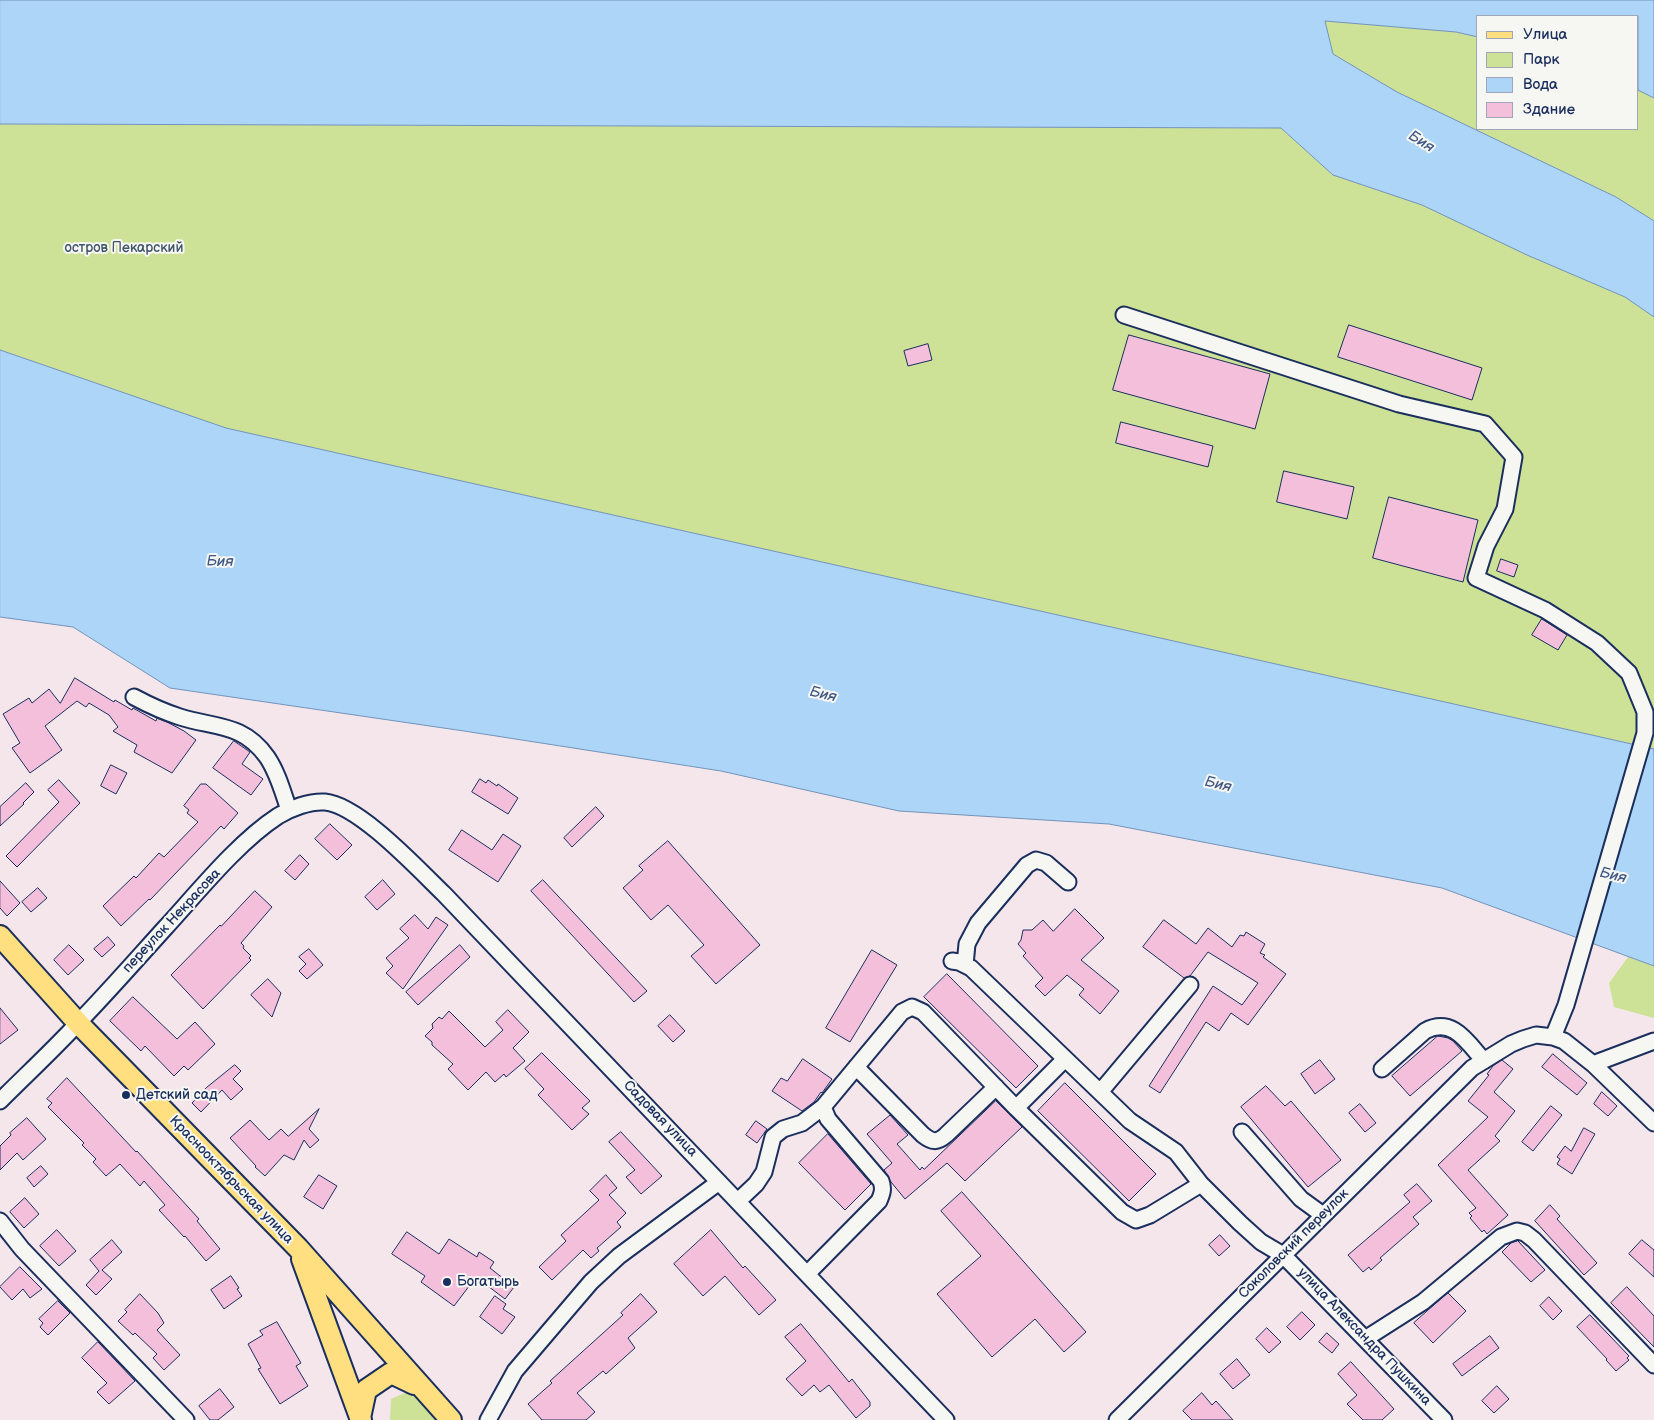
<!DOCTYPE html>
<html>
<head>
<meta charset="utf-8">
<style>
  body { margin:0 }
  #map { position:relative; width:1654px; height:1420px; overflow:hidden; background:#f5e6eb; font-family:"Balsamiq Sans",sans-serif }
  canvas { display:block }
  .legend { position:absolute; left:1476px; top:15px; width:162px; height:115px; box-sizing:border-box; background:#f6f6f2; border:1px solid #9ea6b7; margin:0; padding:6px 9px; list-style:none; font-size:15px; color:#1b2f5e }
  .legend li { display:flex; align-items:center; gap:10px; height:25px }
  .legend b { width:25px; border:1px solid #9ea6b7 }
</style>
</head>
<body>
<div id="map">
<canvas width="1654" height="1420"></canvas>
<ul class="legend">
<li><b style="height:6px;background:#ffdf80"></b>Улица</li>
<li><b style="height:14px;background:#cde297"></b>Парк</li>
<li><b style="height:14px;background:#acd5f7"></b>Вода</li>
<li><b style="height:14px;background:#f4bfda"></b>Здание</li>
</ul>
</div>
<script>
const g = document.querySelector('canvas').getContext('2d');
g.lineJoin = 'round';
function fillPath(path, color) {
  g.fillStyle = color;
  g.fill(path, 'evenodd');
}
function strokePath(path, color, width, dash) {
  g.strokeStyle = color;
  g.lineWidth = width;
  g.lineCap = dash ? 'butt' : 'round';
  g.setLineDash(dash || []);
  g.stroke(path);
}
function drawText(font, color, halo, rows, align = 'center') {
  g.font = font + ' "Balsamiq Sans",sans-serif';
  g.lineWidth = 4;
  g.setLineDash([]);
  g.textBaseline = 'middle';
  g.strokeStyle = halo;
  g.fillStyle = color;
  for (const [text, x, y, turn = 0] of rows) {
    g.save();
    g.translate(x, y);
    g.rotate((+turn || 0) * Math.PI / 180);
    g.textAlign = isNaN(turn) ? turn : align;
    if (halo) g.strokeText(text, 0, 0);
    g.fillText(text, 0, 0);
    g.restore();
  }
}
fillPath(new Path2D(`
  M1325,21L1456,32L1478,37V129H1638V90L1654,98V221L1616,197L1397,92L1333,54Z
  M0,124L1281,128L1333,175L1422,205L1625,297L1654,317V749L226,428L0,350Z
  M1628,957L1654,966V1018L1614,1007L1609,983Z
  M407,1392L423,1394L447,1420H390L391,1399Z`), '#cde297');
const water = new Path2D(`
  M0,0H1654V98L1638,90V16H1478V37L1456,32L1325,21L1333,54L1397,92L1616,197L1654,221V317L1625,297L1527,255L1422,205L1333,175L1281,128L0,124Z
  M0,350L226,428L1654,749V966L1442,888L1109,824L899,811L721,771L464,731L170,688L73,627L0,617Z`);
fillPath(water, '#acd5f7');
strokePath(water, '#7293ba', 1);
const building = new Path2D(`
  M1349,325L1482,368L1472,400L1338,357Z
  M1129,335L1270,374L1255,429L1113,390Z
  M928,344L932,360L908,366L904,351Z
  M1121,422L1213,446L1208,467L1116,443Z
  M1284,471L1354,487L1347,519L1277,502Z
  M1389,497L1478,520L1463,582L1373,558Z
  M1501,559L1518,565L1514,577L1497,571Z
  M1542,619L1567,635L1558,650L1532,635Z
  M75,678L114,702L115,700L132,710L133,708L156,721L157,718L167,722L184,731L196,740L172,773L134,752L137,745L113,731L118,727L109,715L89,703L86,707L77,701L45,726L62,750L30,773L12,748L20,743L3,714L29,698L32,703L49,689L60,703Z
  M234,741L250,752L242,764L263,779L251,795L213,768Z
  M111,765L127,773L116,794L101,786Z
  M480,779L486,783L488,780L497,786L498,784L518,798L508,814L472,792Z
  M59,780L80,803L17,867L6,856L59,802L48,790Z
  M26,783L34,792L23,803L24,804L0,826V807Z
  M201,784H206L238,813L224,829L221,826L150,900L149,899L121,926L103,906L134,876L136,878L159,853L164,857L198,822L187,813L189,810L184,806Z
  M596,807L604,816L572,847L564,838Z
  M330,824L352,845L337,860L315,839Z
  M462,830L492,850L503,834L521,846L498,882L449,850Z
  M668,841L760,945L716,984L691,956L704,945L668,905L651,920L623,888L643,870L639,866Z
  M300,855L309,864L295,880L285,871Z
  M383,880L395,894L377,910L365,897Z
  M543,880L647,991L634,1002L531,891Z
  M0,881L20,903L7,916L0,908Z
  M38,888L47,898L31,912L22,902Z
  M255,891L272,907L241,943L244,946L243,948L251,956L249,958L251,960L203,1009L171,975L220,925L221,926Z
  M1075,909L1104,938L1081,960L1119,991L1100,1014L1079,995L1084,989L1067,975L1045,996L1035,986L1043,978L1023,956L1026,953L1018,944L1021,940L1023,930H1032L1043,920L1053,931Z
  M415,915L428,929L436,917L448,925L403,989L386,973L393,966L386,958L409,938L400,929Z
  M1164,920L1196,944L1208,928L1232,947L1240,935L1244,936L1246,932L1265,944L1260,953L1265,955L1263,957L1286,974L1248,1025L1231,1013L1219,1031L1206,1022L1160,1093L1149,1086L1213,986L1242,1005L1258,983L1208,952L1190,976L1184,978L1143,947Z
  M108,937L115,945L102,957L94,949Z
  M69,945L84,960L68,975L54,960Z
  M460,945L470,957L418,1005L406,992Z
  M309,949L323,965L307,979L299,971L306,964L299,957Z
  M872,950L897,965L850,1042L826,1028Z
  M947,974L1038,1066L1016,1088L924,997Z
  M268,979L281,993L272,1017L251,995Z
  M133,997L177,1039L195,1022L215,1044L188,1070L184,1066L174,1076L145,1046L141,1051L110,1021Z
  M0,1008L18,1030L0,1044Z
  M508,1010L529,1032L513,1048L525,1061L506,1077L504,1074L495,1082L486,1072L468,1090L448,1069L453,1064L432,1045V1042L425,1036L433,1028L432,1024L439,1017L442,1019L449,1011L485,1047L503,1030L496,1022Z
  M670,1015L685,1031L673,1042L658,1026Z
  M1438,1036L1448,1038L1453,1041L1462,1051L1410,1096L1392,1076Z
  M542,1053L590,1101L582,1108L589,1114L572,1130L538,1095L544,1089L525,1069Z
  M1553,1054L1587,1083L1577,1095L1542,1067Z
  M803,1059L832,1079L822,1093L821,1092L814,1102L802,1111L772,1091L781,1078L787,1081Z
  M1320,1060L1335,1079L1315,1094L1301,1074Z
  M1502,1060L1513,1069L1494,1092L1515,1111L1495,1136L1500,1141L1468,1170L1508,1215L1487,1234L1484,1230L1482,1232L1470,1218L1472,1216L1469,1213L1476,1208L1438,1165L1488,1117L1468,1101L1489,1075L1487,1074L1493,1066Z
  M235,1065L241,1071L233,1079L243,1089L231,1100L222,1090L201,1112L192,1103L206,1088Z
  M67,1078L136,1152L137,1151L199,1219L197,1221L220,1249L206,1261L185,1236L184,1237L159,1210L165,1205L144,1181L140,1186L120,1164L106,1176L93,1162L96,1159L82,1145L84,1143L48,1107L52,1103L47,1099Z
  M1065,1083L1156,1174L1129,1201L1038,1111Z
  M1266,1086L1285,1106L1291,1101L1341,1160L1308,1187L1241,1107Z
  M1602,1092L1617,1106L1608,1116L1594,1104Z
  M996,1101L1022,1127L965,1181L947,1163L905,1199L891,1182L884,1170L892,1163L867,1134L890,1115L908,1135L897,1144L920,1170L922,1167L924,1169Z
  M1360,1104L1376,1123L1365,1132L1349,1113Z
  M1551,1106L1562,1115L1533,1151L1522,1142Z
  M319,1109L309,1129L319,1140L310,1148L304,1140L294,1160L284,1155L265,1176L255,1167L256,1166L230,1138L250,1120L269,1140L281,1129L288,1136Z
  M27,1118L46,1139L23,1160L17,1153L0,1170V1146L11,1135L10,1133Z
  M756,1121L767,1129L757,1143L746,1135Z
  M1584,1128L1595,1134L1572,1174L1557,1164L1560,1159L1557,1157L1565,1146L1571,1151Z
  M621,1132L662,1176L641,1194L626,1177L635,1170L609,1142Z
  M828,1134L871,1184L845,1210L799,1163Z
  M41,1166L48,1174L34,1187L27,1178Z
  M319,1175L337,1186L323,1209L304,1197Z
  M606,1175L617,1188L609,1195L626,1213L617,1222L621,1227L597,1248L599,1251L591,1258L583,1250L552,1280L539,1267L566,1241L561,1235L599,1200L590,1191Z
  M1417,1184L1432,1201L1413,1217L1419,1224L1380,1258L1382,1260L1371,1270L1369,1267L1363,1272L1348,1255L1410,1202L1404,1195Z
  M962,1192L1086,1332L1064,1352L1035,1319L992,1357L937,1294L981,1256L941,1211Z
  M25,1198L39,1214L24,1228L10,1212Z
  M1550,1205L1560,1216L1557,1219L1597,1263L1584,1275L1535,1221Z
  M57,1230L76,1251L59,1266L40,1246Z
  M711,1230L743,1268L745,1266L776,1300L759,1315L725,1276L703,1296L674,1264Z
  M407,1232L439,1254L449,1239L477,1257L479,1252L494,1262L490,1268L514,1287L505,1299L476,1277L454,1306L421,1282L425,1276L392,1254Z
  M1220,1235L1230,1246L1219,1256L1209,1245Z
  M112,1240L122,1252L102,1270L112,1279L96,1295L86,1285L99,1271L90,1260Z
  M1642,1240L1654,1250V1277L1629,1254Z
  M1518,1241L1545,1270L1531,1282L1502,1252L1511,1243Z
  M20,1267L42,1289L30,1298L23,1289L12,1300L0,1287Z
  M231,1276L239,1288L237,1289L242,1296L224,1309L211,1290Z
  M1627,1287L1654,1316V1347L1611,1303Z
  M1448,1293L1466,1311L1433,1343L1414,1323Z
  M140,1294L158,1313L164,1323L157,1330L180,1355L164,1370L153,1358L157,1354L135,1333L133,1335L118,1321L127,1312L125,1310Z
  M641,1294L657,1312L628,1338L635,1348L606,1374L603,1371L577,1393L595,1412L586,1420H542L528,1404L552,1383L550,1381L623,1315L621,1313Z
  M495,1296L506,1304L503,1309L515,1317L502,1334L480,1317Z
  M1549,1297L1562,1311L1553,1320L1540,1306Z
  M58,1301L70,1313L48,1335L40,1327L43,1323L39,1319Z
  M1302,1312L1315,1325L1300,1340L1287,1327Z
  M1590,1315L1629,1356L1627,1358L1629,1360L1616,1371L1606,1360L1607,1359L1577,1327Z
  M277,1322L301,1363L296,1366L308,1386L280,1404L258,1369L261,1368L248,1344L263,1335L260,1331Z
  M801,1324L849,1382L852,1379L870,1402V1406L856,1418L829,1385L820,1392L814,1385L802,1396L786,1379L806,1361L785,1337Z
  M1267,1328L1281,1342L1269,1353L1256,1339Z
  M1327,1333L1339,1344L1332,1353L1319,1342Z
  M1490,1336L1499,1348L1462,1376L1453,1364Z
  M98,1342L135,1381L109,1404L97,1392L107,1383L82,1358Z
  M1237,1359L1250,1375L1233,1389L1220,1374Z
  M1351,1362L1394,1409L1382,1420H1363L1347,1404L1357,1395L1338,1374Z
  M1497,1386L1509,1399L1494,1413L1482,1401Z
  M220,1389L234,1407L218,1420H210L199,1406Z
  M1202,1393L1212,1405L1216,1401L1233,1420H1192L1183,1411Z`);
fillPath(building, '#f4bfda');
strokePath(building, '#1b2f5e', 1);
const minor = new Path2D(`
  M1124,315L1399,404L1485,424L1514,457L1505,509L1486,546L1476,578L1545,610L1597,643L1629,673L1645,712V733L1566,1005L1553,1037
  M134,697C149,705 164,712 180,717C215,728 243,723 267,757C278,773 283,793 289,810
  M952,961L959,962L971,968L1130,1121L1176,1152L1201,1184L1240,1223L1261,1242L1283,1255L1444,1420
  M965,965L967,944L978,923L1027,865L1036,860L1046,863L1068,882
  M1593,1064L1654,1041
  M856,1067L923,1135C932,1142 937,1143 946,1135L996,1087
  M1382,1069L1425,1031C1453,1016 1468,1043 1484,1061
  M1101,1091L1190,985
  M0,1101C26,1075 53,1050 78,1023C108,992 136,960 165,928C198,892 238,842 278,816C291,808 310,801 325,802C359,805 418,869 444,894L946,1420
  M1016,1108L1122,1212L1136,1220L1150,1215L1201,1184
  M1242,1132L1301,1199L1323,1215
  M738,1201L756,1184L764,1172L773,1137L783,1129L802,1123L823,1107
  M0,1221L22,1249L186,1420
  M807,1274L879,1201C882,1194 884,1189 881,1181L828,1119L823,1107L902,1012L912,1007L923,1012L1016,1108L1065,1059
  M1365,1339L1423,1302L1501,1237L1517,1231L1525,1233L1534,1240L1654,1365
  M488,1420L515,1371L591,1282L619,1256L719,1182
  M1117,1420L1472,1068L1511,1044L1523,1039L1536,1035L1553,1037L1564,1041L1593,1064L1654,1123`);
const major = new Path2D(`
  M0,936L78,1023L298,1248L451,1420
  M302,1259L361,1420
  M360,1418L366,1390L391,1373L414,1384`);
strokePath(minor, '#1b2f5e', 19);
strokePath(major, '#1b2f5e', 24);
strokePath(minor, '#f6f6f2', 15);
strokePath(major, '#ffdf80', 20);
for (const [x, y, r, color] of [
  [126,1095,5,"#1b2f5e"],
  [447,1282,5,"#1b2f5e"]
]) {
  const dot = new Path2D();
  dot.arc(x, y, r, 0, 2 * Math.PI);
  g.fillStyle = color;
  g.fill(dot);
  strokePath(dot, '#f6f6f2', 2);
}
drawText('14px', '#3f5369', '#f6f6f2', [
  ["остров Пекарский",124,248]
]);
drawText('14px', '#1b2f5e', '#f6f6f2', [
  ["переулок Некрасова",172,921,-47],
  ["Садовая улица",660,1119,46],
  ["Краснооктябрьская улица",231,1180,46],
  ["Соколовский переулок",1294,1244,-45],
  ["улица Александра Пушкина",1364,1337,46]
]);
drawText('14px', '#1b2f5e', '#f6f6f2', [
  ["Детский сад",136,1095],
  ["Богатырь",457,1282]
], 'left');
drawText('italic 15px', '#3f5884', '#f6f6f2', [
  ["Бия",1421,142,32],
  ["Бия",220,562],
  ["Бия",823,695,13],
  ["Бия",1218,785,13],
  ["Бия",1613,876,13]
]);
</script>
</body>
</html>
